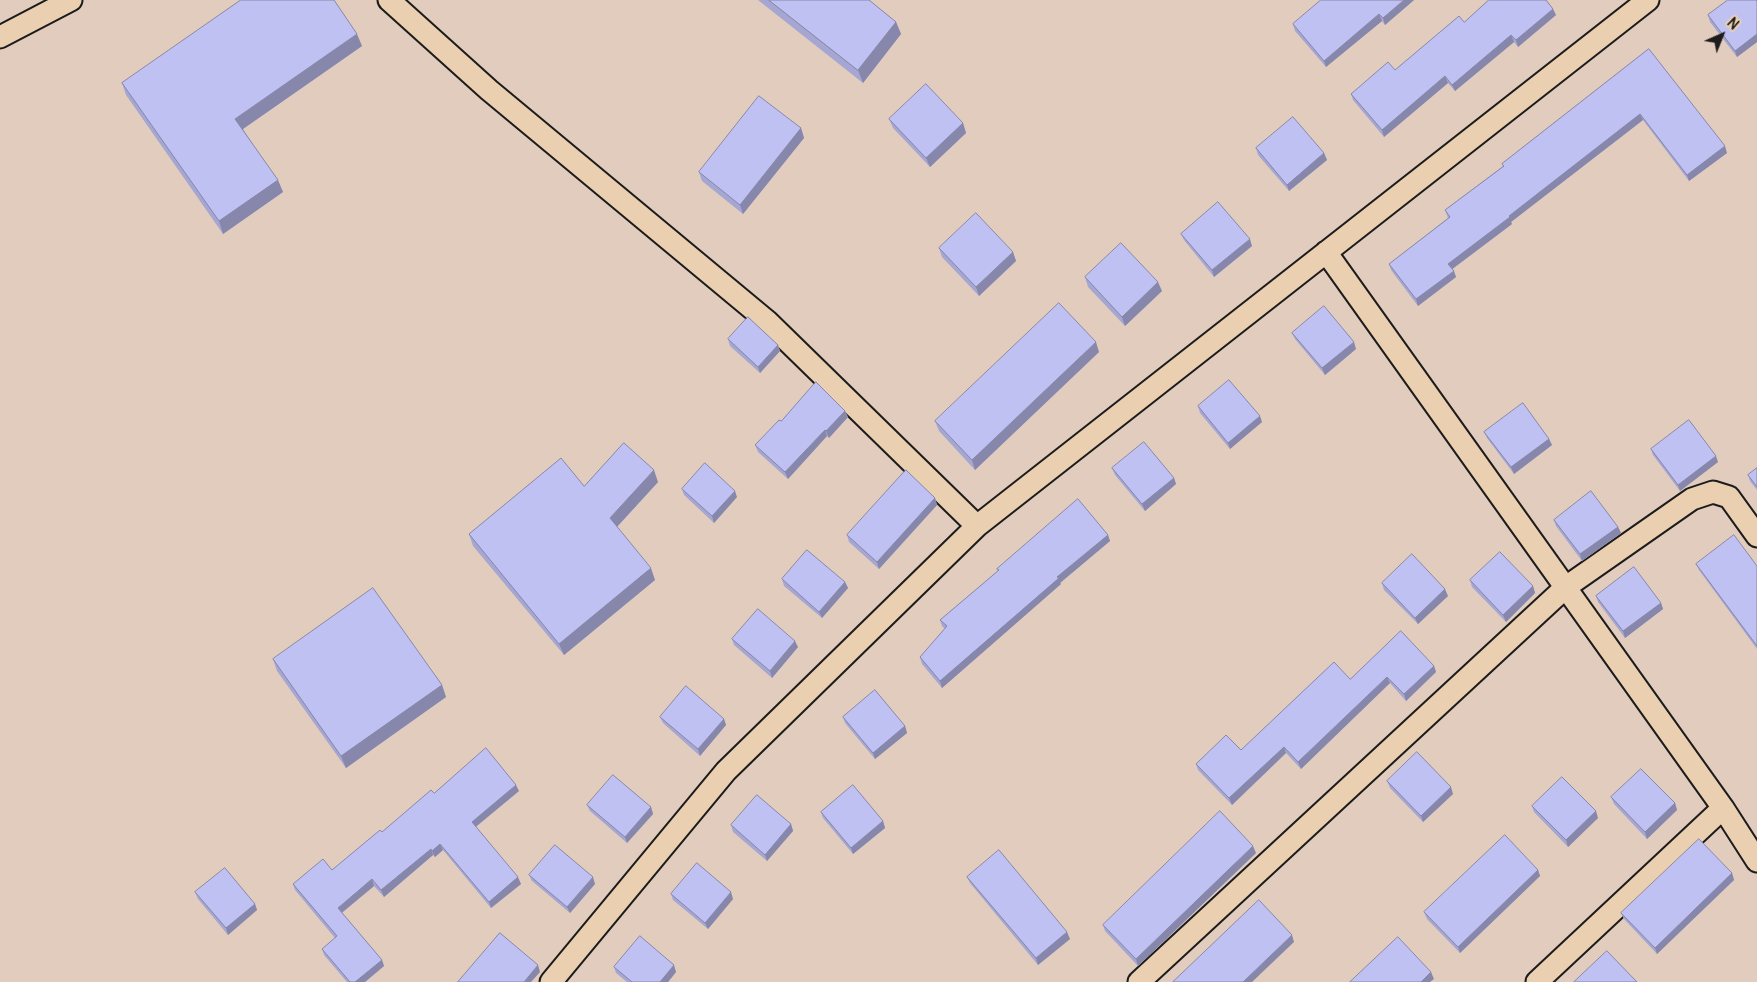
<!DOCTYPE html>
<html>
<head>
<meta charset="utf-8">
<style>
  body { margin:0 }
  #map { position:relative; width:1757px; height:982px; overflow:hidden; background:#e2ccbe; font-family:Pangolin,sans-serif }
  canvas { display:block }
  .north { position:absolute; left:1697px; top:10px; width:50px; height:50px; -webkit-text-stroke:4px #eacfb1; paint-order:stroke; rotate:44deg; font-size:14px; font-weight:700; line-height:20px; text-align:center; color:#1c1c1c }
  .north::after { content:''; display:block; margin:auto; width:18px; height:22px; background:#1c1c1c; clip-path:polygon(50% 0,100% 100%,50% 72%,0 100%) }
</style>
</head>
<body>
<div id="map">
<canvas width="1757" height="982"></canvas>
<div class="north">N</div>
</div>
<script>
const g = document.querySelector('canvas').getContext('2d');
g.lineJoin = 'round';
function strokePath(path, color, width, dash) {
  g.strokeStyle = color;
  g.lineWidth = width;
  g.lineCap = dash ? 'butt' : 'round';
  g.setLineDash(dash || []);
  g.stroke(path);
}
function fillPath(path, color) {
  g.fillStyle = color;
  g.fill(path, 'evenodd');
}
const street = new Path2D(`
  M389,0L489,90L767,321L977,526
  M0,37L71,0
  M1326,252L1723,808L1757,861
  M551,982L726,771L977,526L1648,0
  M1139,982L1566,587L1692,499L1713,492L1729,497L1757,536
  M1537,982L1723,808`);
strokePath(street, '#1c1c1c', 25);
strokePath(street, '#eacfb1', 21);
fillPath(new Path2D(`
  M758,0H869L896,22L901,34L863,83Z
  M1414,0L1385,25L1382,21L1326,67L1295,31L1293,24Z
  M1757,1V42L1737,57L1710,22L1708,15Z
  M1553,9L1556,15L1518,47L1514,42L1455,91L1448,83L1384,137L1353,100L1351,94L1395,70L1464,22Z
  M362,46L243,129L283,192L223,234L126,95L122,83Z
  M1649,49L1727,153L1689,181L1643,120L1511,222L1512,224L1452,269L1456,277L1418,306L1391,270L1389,264L1448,218L1445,210L1503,166L1502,164Z
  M889,119L963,123L966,133L930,167L893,128Z
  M801,128L804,138L743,214L702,181L699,172Z
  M1256,148L1324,153L1327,160L1289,191L1258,155Z
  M1181,234L1252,246L1214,277L1184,240Z
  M939,248L1013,252L1016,261L979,296L942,257Z
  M1085,277L1162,291L1125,326L1088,287Z
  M1292,333L1356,349L1325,375L1295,339Z
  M728,339L778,345L780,351L760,373L730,346Z
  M1099,352L975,470L939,431L935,421Z
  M1198,406L1262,422L1230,449L1200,413Z
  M845,411L848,417L829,438L827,436L788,479L758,452L755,445L781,421Z
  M1484,432L1549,439L1552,445L1514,474L1487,438Z
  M1651,449L1718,462L1680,491L1653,455Z
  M1112,468L1174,478L1176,484L1145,511L1115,475Z
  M1757,468V490L1750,481L1748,475Z
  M658,482L617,527L655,580L564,655L473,546L469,534L584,486Z
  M682,489L737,497L714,523L684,495Z
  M935,498L937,505L879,569L849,542L847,535Z
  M1554,520L1618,527L1621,533L1582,561L1556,526Z
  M1108,535L1110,541L1060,583L1061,584L942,688L922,664L920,657L945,629L942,626L940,620L998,571L997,569Z
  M1696,564L1757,566V649L1699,570Z
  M782,579L845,582L848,588L822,618L784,586Z
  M1470,580L1533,586L1535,593L1506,622L1472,587Z
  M1382,583L1448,596L1418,624L1384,590Z
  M1596,596L1661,603L1663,609L1625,638L1598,602Z
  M732,639L798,647L772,678L734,645Z
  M273,659L442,685L446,697L346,768L277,671Z
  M1434,666L1436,672L1406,701L1390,683L1301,769L1286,753L1232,805L1198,770L1196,764L1241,750L1350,679Z
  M660,717L724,719L726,725L700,756L663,723Z
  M843,717L905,726L907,733L875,759L845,723Z
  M1387,781L1453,794L1423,822L1390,788Z
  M519,791L476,827L521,884L491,908L443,850L435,857L433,855L384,897L374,886L342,913L382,960L384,966L365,982H347L324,955L322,949L335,938L295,890L293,884L332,870L434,793Z
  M1611,797L1675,803L1677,810L1647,839L1614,804Z
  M587,805L651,807L653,814L627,843L590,811Z
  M1532,806L1598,818L1568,847L1534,812Z
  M821,812L883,821L885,828L853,854L823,818Z
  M791,824L793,831L767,861L733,832L731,825Z
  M1256,853L1138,966L1105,931L1103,925Z
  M1538,870L1540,876L1460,953L1427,919L1424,912Z
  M1732,873L1734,880L1657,954L1624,919L1621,913Z
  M529,875L595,884L570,913L532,881Z
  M967,877L1070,939L1038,965L970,883Z
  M195,892L255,904L257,910L228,935L198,899Z
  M671,894L733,899L708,929L673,900Z
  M614,967L676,972L668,982H627L616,973Z`), '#a5a6d1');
fillPath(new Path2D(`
  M1404,0H1414L1385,25L1383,18Z
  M1553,9L1556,15L1518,47L1516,40Z
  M1379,14L1382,21L1326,67L1324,61Z
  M896,22L901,34L863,83L858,70Z
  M357,34L362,46L240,131L235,119Z
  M1757,34V42L1737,57L1735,51Z
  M1511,35L1514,42L1455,91L1452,85Z
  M1445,76L1448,83L1384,137L1382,130Z
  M1640,114L1643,120L1511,222L1512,224L1451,270L1448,264L1509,216Z
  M963,123L966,133L930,167L926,158Z
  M801,128L804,138L743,214L740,205Z
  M1725,146L1727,153L1689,181L1687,175Z
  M1324,153L1327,160L1289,191L1287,185Z
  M278,180L283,192L223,234L219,221Z
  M1250,239L1252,246L1214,277L1212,270Z
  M1013,252L1016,261L979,296L976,287Z
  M1454,271L1456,277L1418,306L1416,299Z
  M1158,282L1162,291L1125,326L1122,317Z
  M1096,342L1099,352L975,470L972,460Z
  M1354,342L1356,349L1325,375L1322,368Z
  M778,345L780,351L760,373L758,367Z
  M845,411L848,417L829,438L826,431Z
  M1260,416L1262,422L1230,449L1228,443Z
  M825,430L827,436L788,479L785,472Z
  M1549,439L1552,445L1514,474L1511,467Z
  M1716,456L1718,462L1680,491L1678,485Z
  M654,470L658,482L614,530L610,518Z
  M1174,478L1176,484L1145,511L1142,504Z
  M735,491L737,497L714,523L712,516Z
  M935,498L937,505L879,569L877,562Z
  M1618,527L1621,533L1582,561L1580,554Z
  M1108,535L1110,541L1060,583L1061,584L942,688L940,681L1057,577Z
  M651,568L655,580L564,655L559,644Z
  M845,582L848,588L822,618L819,612Z
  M1533,586L1535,593L1506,622L1503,615Z
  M1445,589L1448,596L1418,624L1415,618Z
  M1661,603L1663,609L1625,638L1623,631Z
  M795,641L798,647L772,678L770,671Z
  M1434,666L1436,672L1406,701L1404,694Z
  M1387,677L1390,683L1301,769L1298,762Z
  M442,685L446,697L346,768L341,756Z
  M724,719L726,725L700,756L698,749Z
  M905,726L907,733L875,759L873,753Z
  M1284,747L1286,753L1232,805L1229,798Z
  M516,785L519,791L474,828L472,822Z
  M1451,787L1453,794L1423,822L1421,816Z
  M1675,803L1677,810L1647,839L1645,832Z
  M651,807L653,814L627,843L625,837Z
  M1596,811L1598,818L1568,847L1566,840Z
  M883,821L885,828L853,854L851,848Z
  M791,824L793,831L767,861L765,855Z
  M440,844L443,850L435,857L432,851Z
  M1253,846L1256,853L1138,966L1136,959Z
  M431,849L433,855L384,897L381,890Z
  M1538,870L1540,876L1460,953L1458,947Z
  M1732,873L1734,880L1657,954L1655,948Z
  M518,877L521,884L491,908L489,902Z
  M593,877L595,884L570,913L567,907Z
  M372,879L374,886L340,914L338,908Z
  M731,892L733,899L708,929L705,923Z
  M255,904L257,910L228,935L226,928Z
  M1067,932L1070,939L1038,965L1036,958Z
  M1292,935L1294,942L1252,982H1243Z
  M382,960L384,966L365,982H355Z
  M538,965L540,972L531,982H524Z
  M674,965L676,972L668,982H660Z
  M1431,972L1434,979L1430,982H1421Z`), '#8687aa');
const building = new Path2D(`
  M241,0H334L357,34L235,119L278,180L219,221L122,83Z
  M769,0H869L896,22L858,70Z
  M1321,0H1404L1383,18L1379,14L1324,61L1293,24Z
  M1489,0H1546L1553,9L1516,40L1511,35L1452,85L1445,76L1382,130L1351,94L1388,62L1395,70L1459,16L1464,22Z
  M1728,0H1756L1757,1V34L1735,51L1708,15Z
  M1649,49L1725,146L1687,175L1640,114L1509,216L1510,217L1448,264L1454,271L1416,299L1389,264L1450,217L1445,210L1504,166L1502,164Z
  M926,84L963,123L926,158L889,119Z
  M759,96L801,128L740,205L699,172Z
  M1293,117L1324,153L1287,185L1256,148Z
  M1218,202L1250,239L1212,270L1181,234Z
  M976,213L1013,252L976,287L939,248Z
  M1121,243L1158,282L1122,317L1085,277Z
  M1059,303L1096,342L972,460L935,421Z
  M1324,306L1354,342L1322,368L1292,333Z
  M748,317L778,345L758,367L728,339Z
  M1229,380L1260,416L1228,443L1198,406Z
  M816,382L845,411L826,431L825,430L785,472L755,445L779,420L781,421Z
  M1523,403L1549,439L1511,467L1484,432Z
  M1689,420L1716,456L1678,485L1651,449Z
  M1144,442L1174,478L1142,504L1112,468Z
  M624,443L654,470L610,518L651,568L559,644L469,534L561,458L584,486Z
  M705,463L735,491L712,516L682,489Z
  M1757,468V487L1748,475Z
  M906,470L935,498L877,562L847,535Z
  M1591,491L1618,527L1580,554L1554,520Z
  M1078,499L1108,535L1057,577L1059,578L940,681L920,657L947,626L940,620L999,570L997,569Z
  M1734,535L1757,566V646L1696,564Z
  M807,550L845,582L819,612L782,579Z
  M1500,552L1533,586L1503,615L1470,580Z
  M1412,554L1445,589L1415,618L1382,583Z
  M1634,567L1661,603L1623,631L1596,596Z
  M373,588L442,685L341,756L273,659Z
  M758,609L795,641L770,671L732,639Z
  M1401,631L1434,666L1404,694L1387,677L1298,762L1284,747L1229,798L1196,764L1226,735L1241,750L1334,662L1350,679Z
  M686,686L724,719L698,749L660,717Z
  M875,690L905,726L873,753L843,717Z
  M486,748L516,785L472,822L518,877L489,902L440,844L432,851L431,849L381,890L372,879L338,908L382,960L355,982H350L322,949L337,936L293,884L323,859L332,870L380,830L382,832L431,790L434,793Z
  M1417,752L1451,787L1421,816L1387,781Z
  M1641,769L1675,803L1645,832L1611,797Z
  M613,775L651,807L625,837L587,805Z
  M1562,777L1596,811L1566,840L1532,806Z
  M853,785L883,821L851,848L821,812Z
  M757,795L791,824L765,855L731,825Z
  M1220,811L1253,846L1136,959L1103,925Z
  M1505,835L1538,870L1458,947L1424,912Z
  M1699,839L1732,873L1655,948L1621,913Z
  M555,845L593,877L567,907L529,875Z
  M999,850L1067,932L1036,958L967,877Z
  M697,863L731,892L705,923L671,894Z
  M225,868L255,904L226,928L195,892Z
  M1259,900L1292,935L1243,982H1173Z
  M500,933L538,965L524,982H458Z
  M640,936L674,965L660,982H632L614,967Z
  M1398,937L1431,972L1421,982H1350Z
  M1607,951L1637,982H1574Z`);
fillPath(building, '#c0c1f3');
strokePath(building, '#8687aa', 1);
</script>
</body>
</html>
